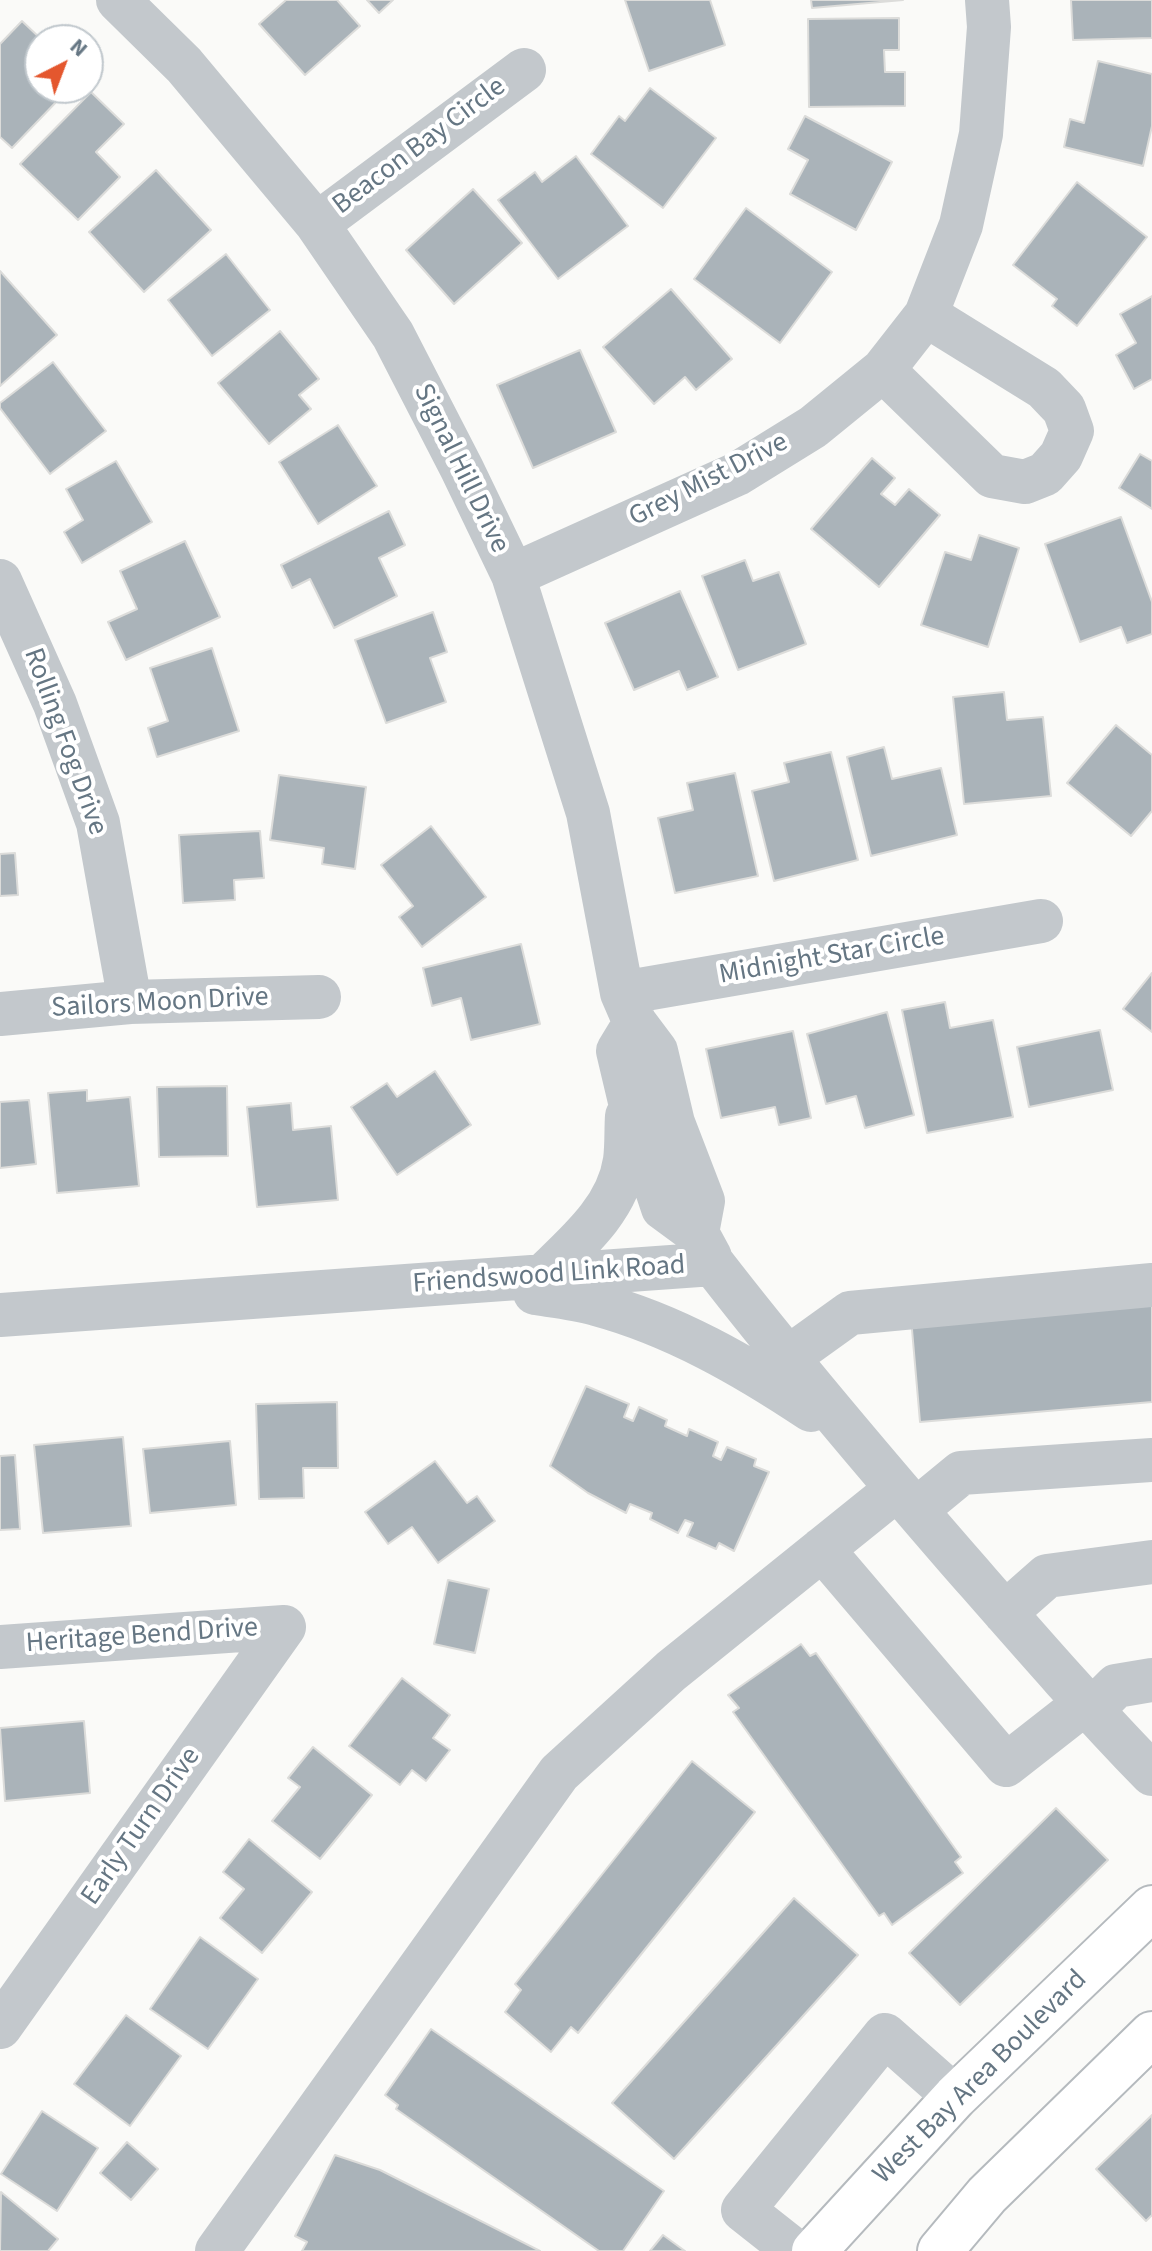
<!DOCTYPE html>
<html>
<head>
<meta charset="utf-8">
<style>
  body { margin:0 }
  #map { position:relative; width:1152px; height:2251px; overflow:hidden; background:#fafaf8; font-family:"Source Sans 3",sans-serif }
  canvas { display:block }
  .north { position:absolute; left:24px; top:24px; width:80px; height:80px; box-sizing:border-box; background:#fff; border:2px solid #c1c8cd; border-radius:50%; rotate:42deg; font-size:22px; font-weight:700; line-height:32px; text-align:center; color:#657683 }
  .north::after { content:''; display:block; margin:auto; width:28px; height:36px; background:#e4572e; clip-path:polygon(50% 0,100% 100%,50% 72%,0 100%) }
</style>
</head>
<body>
<div id="map">
<canvas width="1152" height="2251"></canvas>
<div class="north">N</div>
</div>
<script>
const g = document.querySelector('canvas').getContext('2d');
g.lineJoin = 'round';
function fillPath(path, color) {
  g.fillStyle = color;
  g.fill(path, 'evenodd');
}
function strokePath(path, color, width, dash) {
  g.strokeStyle = color;
  g.lineWidth = width;
  g.lineCap = dash ? 'butt' : 'round';
  g.setLineDash(dash || []);
  g.stroke(path);
}
function drawText(font, color, halo, rows, align = 'center') {
  g.font = font + ' "Source Sans 3",sans-serif';
  g.lineWidth = 8;
  g.setLineDash([]);
  g.textBaseline = 'middle';
  g.strokeStyle = halo;
  g.fillStyle = color;
  for (const [text, x, y, turn = 0] of rows) {
    g.save();
    g.translate(x, y);
    g.rotate((+turn || 0) * Math.PI / 180);
    g.textAlign = isNaN(turn) ? turn : align;
    if (halo) g.strokeText(text, 0, 0);
    g.fillText(text, 0, 0);
    g.restore();
  }
}
const building = new Path2D(`
  M286,0H337L360,26L305,75L259,24Z
  M367,0H393L379,13Z
  M625,0H710L725,45L649,71Z
  M811,0H903L812,8Z
  M1071,0H1152V38L1073,40Z
  M899,18V50H884L885,72H905V106L809,107L808,19Z
  M22,21L42,40H40V60L30,70L40,79V88H49L60,98L12,148L0,137V44Z
  M1098,61L1152,74V126L1143,166L1064,147L1070,119L1084,123Z
  M650,88L716,138L663,208L591,154L619,116L625,121Z
  M91,92L124,124L96,152L120,177L78,220L20,164Z
  M805,116L892,162L856,230L790,194L808,160L788,149Z
  M576,156L628,226L558,279L498,200L535,172L542,182Z
  M156,170L211,230L144,292L89,232Z
  M1077,182L1147,237L1077,326L1052,306L1057,299L1013,265Z
  M473,189L522,243L454,304L406,250Z
  M746,208L832,272L780,343L694,279Z
  M226,254L270,310L212,356L168,300Z
  M0,271L57,335L0,386Z
  M671,289L732,359L696,390L685,377L654,404L603,347Z
  M1152,296V379L1134,389L1116,355L1136,343L1120,314Z
  M280,331L319,379L299,395L311,409L269,444L218,383Z
  M580,350L616,432L533,468L497,385Z
  M53,362L106,431L50,474L0,408V403Z
  M338,425L377,486L318,524L279,462Z
  M1140,454L1152,461V509L1119,488Z
  M872,458L895,478L881,494L895,505L909,489L940,515L879,587L811,529Z
  M116,461L152,522L82,563L64,532L83,520L66,489Z
  M389,511L405,545L379,558L397,596L334,628L310,579L292,588L281,565Z
  M1121,517L1152,602V634L1127,643L1121,627L1080,642L1045,544Z
  M979,535L1019,548L988,647L921,625L945,552L971,560Z
  M185,541L220,617L126,660L108,622L137,609L120,571Z
  M745,560L753,581L779,572L806,644L738,670L702,576Z
  M680,591L718,677L687,690L679,671L634,690L605,623Z
  M433,612L447,652L430,658L446,702L386,723L355,640Z
  M212,648L239,731L157,757L148,728L168,721L150,668Z
  M1004,692L1007,720L1043,717L1051,796L964,804L953,697Z
  M1116,725L1152,755V811L1131,836L1067,783Z
  M884,747L892,779L941,768L957,835L871,856L847,757Z
  M831,752L858,860L774,881L752,791L789,782L784,763Z
  M735,773L758,876L675,893L658,818L693,810L687,783Z
  M279,775L366,787L355,869L322,864L324,848L270,840Z
  M431,826L486,897L422,947L399,917L413,906L381,865Z
  M260,831L264,878L234,880L235,900L183,903L179,835Z
  M15,853L18,895L0,896V854Z
  M521,944L540,1024L471,1040L461,998L432,1006L423,968Z
  M1152,973V1032L1123,1009Z
  M945,1002L950,1028L993,1020L1013,1117L927,1133L902,1010Z
  M887,1012L914,1115L865,1128L856,1096L826,1104L807,1034Z
  M1100,1030L1113,1090L1029,1107L1017,1047Z
  M793,1031L811,1118L779,1125L775,1107L721,1118L706,1049Z
  M435,1071L471,1125L397,1175L351,1107L387,1083L397,1097Z
  M227,1086L228,1156L159,1157L157,1087Z
  M87,1090V1101L130,1097L139,1186L57,1193L48,1093Z
  M29,1100L36,1164L0,1168V1102Z
  M291,1103L293,1130L331,1126L338,1200L257,1207L247,1107Z
  M1152,1298V1402L920,1422L911,1318Z
  M586,1386L629,1404L624,1417L633,1421L639,1407L667,1420L665,1426L687,1436L689,1429L718,1442L713,1456L721,1460L727,1447L756,1459L754,1466L769,1472L734,1551L719,1543L716,1549L687,1536L693,1523L685,1520L678,1533L650,1519L652,1513L630,1504L626,1513L588,1493L550,1466Z
  M337,1402L338,1468H303L304,1498L259,1499L256,1404Z
  M123,1437L131,1526L43,1533L34,1445Z
  M230,1441L236,1505L150,1513L143,1449Z
  M15,1455L20,1529L0,1530V1456Z
  M435,1461L467,1503L477,1496L495,1521L438,1563L412,1527L388,1544L365,1512Z
  M448,1580L489,1589L475,1653L434,1644Z
  M801,1644L810,1656L816,1653L961,1857L955,1862L963,1873L892,1925L884,1913L879,1916L733,1712L739,1708L728,1695Z
  M402,1678L450,1715L433,1738L450,1750L426,1781L412,1770L400,1785L349,1746Z
  M84,1721L90,1793L5,1801L0,1728Z
  M313,1747L372,1795L320,1859L272,1821L300,1787L288,1778Z
  M692,1761L755,1812L578,2033L571,2027L551,2052L505,2012L521,1990L515,1984Z
  M1056,1808L1108,1860L960,2005L909,1953Z
  M249,1839L312,1892L262,1953L220,1918L244,1889L223,1872Z
  M794,1898L858,1955L674,2159L612,2103Z
  M200,1937L258,1979L208,2049L150,2009Z
  M126,2015L181,2056L130,2126L74,2084Z
  M431,2029L664,2191L623,2251H599L396,2109L398,2105L385,2095Z
  M42,2111L98,2148L57,2211L1,2174Z
  M1152,2115V2215L1146,2221L1096,2169Z
  M127,2142L158,2169L131,2200L100,2173Z
  M335,2155L380,2170L540,2251H302L307,2242L295,2236Z
  M1,2192L58,2239L48,2251H0Z
  M663,2235L685,2251H650Z`);
fillPath(building, '#aab3b9');
strokePath(building, '#dcdcda', 2);
const major = new Path2D(`
  M814,2251L955,2097L1152,1908
  M940,2251L987,2195L1152,2034`);
strokePath(major, '#b5babe', 48);
strokePath(new Path2D(`
  M118,0L184,65L317,224L393,335L462,469L513,575L588,813L622,993L635,1023L656,1051L673,1123L703,1201L697,1233
  M317,224L524,70
  M883,370L992,476L1025,482L1045,474L1061,456L1072,431L1064,409L1044,388L926,315
  M513,575L737,474L813,427L883,370L926,315L961,225L981,134L989,27L987,0
  M0,581L55,704L98,823L130,1002
  M622,993L1041,921
  M0,1014L130,1002L319,997
  M635,1023L618,1051L636,1127L663,1208L697,1233L710,1257
  M543,1276C577,1243 618,1209 625,1160C627,1145 626,1130 627,1116
  M535,1293C555,1296 576,1298 596,1304C674,1325 745,1366 811,1410
  M0,1315L713,1264C791,1365 873,1461 957,1558C1021,1631 1084,1704 1152,1774
  M786,1359L850,1313L1152,1285
  M916,1510L961,1473L1152,1460
  M822,1549L1006,1765L1084,1704
  M1005,1613L1047,1576L1152,1562
  M0,1647L284,1627
  M1091,1711L1116,1686L1152,1680
  M0,2027L284,1627
  M217,2251L559,1773L671,1671L897,1489
  M795,2251L743,2210L885,2035L955,2097`), '#c3c8cc', 44);
strokePath(major, '#fff', 44);
drawText('28px', '#657683', '#fff', [
  ["Beacon Bay Circle",420,147,-37],
  ["Signal Hill Drive",460,469,64],
  ["Grey Mist Drive",709,481,-27],
  ["Rolling Fog Drive",64,742,70],
  ["Midnight Star Circle",832,957,-10],
  ["Sailors Moon Drive",160,1004,-3],
  ["Friendswood Link Road",549,1276,-4],
  ["Heritage Bend Drive",142,1637,-4],
  ["Early Turn Drive",142,1827,-55],
  ["West Bay Area Boulevard",981,2078,-45]
]);
</script>
</body>
</html>
